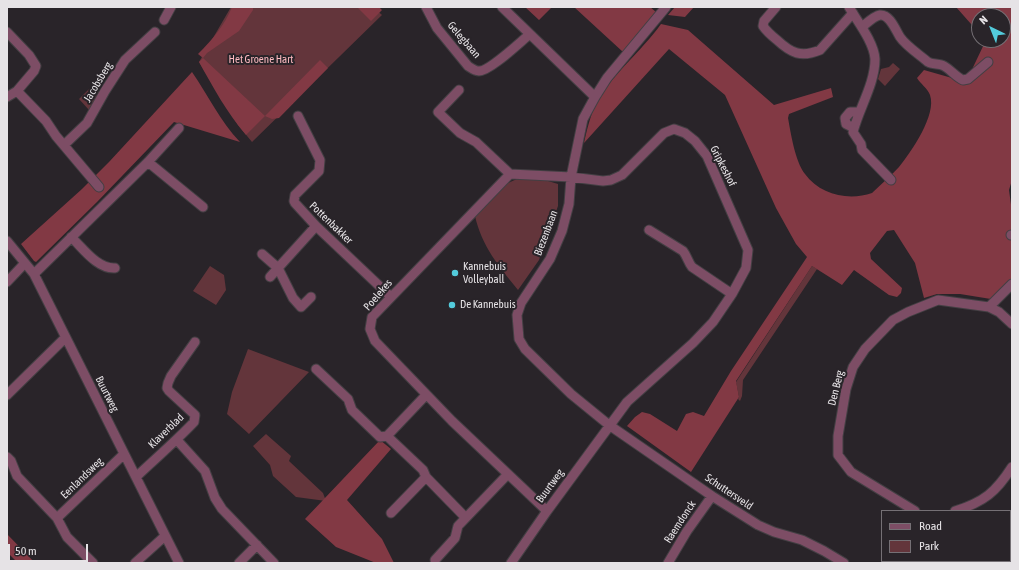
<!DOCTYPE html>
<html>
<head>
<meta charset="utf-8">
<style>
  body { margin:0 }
  #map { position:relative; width:1019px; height:570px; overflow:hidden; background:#292429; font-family:"Asap Condensed",sans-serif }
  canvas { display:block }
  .frame { position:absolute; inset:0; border:8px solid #e6e3e6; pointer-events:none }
  .legend { position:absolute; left:881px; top:510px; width:130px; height:52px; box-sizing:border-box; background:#292429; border:1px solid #757075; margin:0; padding:5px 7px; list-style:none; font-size:12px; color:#e6e3e6 }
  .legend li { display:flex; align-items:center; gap:8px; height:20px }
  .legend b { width:20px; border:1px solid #757075 }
  .north { position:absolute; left:971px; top:8px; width:40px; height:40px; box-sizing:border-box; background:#292429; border:1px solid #757075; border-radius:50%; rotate:317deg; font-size:11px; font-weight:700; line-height:16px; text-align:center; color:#e6e3e6 }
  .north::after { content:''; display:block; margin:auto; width:14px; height:18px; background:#53cbdb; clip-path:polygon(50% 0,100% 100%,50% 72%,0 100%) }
  .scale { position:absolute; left:8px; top:544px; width:80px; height:18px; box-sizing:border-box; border:2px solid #e6e3e6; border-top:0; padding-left:5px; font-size:12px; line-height:14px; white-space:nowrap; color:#e6e3e6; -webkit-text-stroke:3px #292429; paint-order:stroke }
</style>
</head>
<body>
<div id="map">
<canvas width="1019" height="570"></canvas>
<div class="frame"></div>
<ul class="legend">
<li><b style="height:5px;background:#7d4d65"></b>Road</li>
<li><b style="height:11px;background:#63353b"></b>Park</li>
</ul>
<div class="north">N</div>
<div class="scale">50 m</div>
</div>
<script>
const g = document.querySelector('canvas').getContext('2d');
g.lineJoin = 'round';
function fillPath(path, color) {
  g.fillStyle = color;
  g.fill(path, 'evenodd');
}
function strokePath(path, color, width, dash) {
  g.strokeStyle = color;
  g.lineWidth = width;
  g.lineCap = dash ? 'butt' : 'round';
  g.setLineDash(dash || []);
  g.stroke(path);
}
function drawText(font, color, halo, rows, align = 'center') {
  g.font = font + ' "Asap Condensed",sans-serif';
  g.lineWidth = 4;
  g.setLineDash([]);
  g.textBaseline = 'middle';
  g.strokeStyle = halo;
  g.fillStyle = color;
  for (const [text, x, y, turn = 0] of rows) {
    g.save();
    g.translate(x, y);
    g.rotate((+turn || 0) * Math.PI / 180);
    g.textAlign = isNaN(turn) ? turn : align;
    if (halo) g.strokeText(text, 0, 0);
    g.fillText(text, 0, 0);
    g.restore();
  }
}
fillPath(new Path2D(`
  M231,7H373L382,15L252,142L238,125L199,62Z
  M893,63L900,69L885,86L878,79L881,69L889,67Z
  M93,85L99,91L89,110L79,99Z
  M535,177L558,184V206L539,260L518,290C499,266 482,247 475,216L506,184L519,178Z
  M210,266L224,275L226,290L216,305L193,291Z
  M812,266L817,269L743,380L742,396L740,401L738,399L739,397L736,382Z
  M248,349L309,372L249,434L227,414L232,392Z
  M266,434L291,456L289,461L323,493L326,501L296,497L273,476L270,465L253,446Z`), '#63353b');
fillPath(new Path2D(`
  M232,7H253V10L239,31L207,53L203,58L265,116L320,60L328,68L279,118L272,119L265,116L246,135C227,113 213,87 199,62L203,58L198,54C212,40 225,25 232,7Z
  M357,7H379L382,10L371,21Z
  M525,7H552L539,20Z
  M574,7H650L656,12L623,52Z
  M675,7H694L685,17L668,15Z
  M956,7H1012V180L1009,190L1012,212V283L997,300L960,294H937L924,298L915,263L894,230L887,231L870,253L871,259L902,288L901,293L897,297L889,295L854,270L842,285L812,266L736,381L739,397L691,472L627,426L635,417L642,412L650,414L677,431L686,414L693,412L704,416L731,371L807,257L796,244L776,208L725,95L669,49L584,143C587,130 590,116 596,104C612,74 641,52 661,24L688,30L774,105L831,88L833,97L789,114L788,118C791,134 795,161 805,174C820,195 849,201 872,193C881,184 891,176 899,167C911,152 937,115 930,95C928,89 920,83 917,78L924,70L966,82L986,40H1003V16H979V33Z
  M192,72C208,95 220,121 240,142L174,122L97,202L36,262L34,261L21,244L82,189L109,162Z
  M380,440L391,449L347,500L382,539L394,563H376L336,547L305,519Z
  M7,534L35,563H18L7,552Z`), '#823944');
const minor = new Path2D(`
  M426,7L437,28L468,66C471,68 475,71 479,71C490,71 520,42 530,34
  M502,7L595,97
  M666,7L607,78L595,97L583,119L571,177L569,204L562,231L550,259L521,303L517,315L519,339L525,349L571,394L609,425L712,496L758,525L774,532L802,540L824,551L844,563
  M776,7L764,21L763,26C767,32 772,36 777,40C791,53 801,58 820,50L853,13
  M849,7C857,21 874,42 875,59C875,84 859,108 853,132L861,144L862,150L891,180
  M164,20L171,7
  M862,27C867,23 874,16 880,15C890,14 896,31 900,37C906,46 920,55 928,62C933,65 939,63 944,66C951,70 956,77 963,80L968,79L988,62
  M7,32L29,55L36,66L34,71L17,91L46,121L56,136L99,187
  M459,90L438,112L460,133L476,142L510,174
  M7,97L17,91
  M298,116L320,160L319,171L295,195L294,201L295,203L316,226L391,297
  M854,128L846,124L845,118L850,112H859
  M64,145L87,123L105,91L125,60L155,32
  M148,162L203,207
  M649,230L683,251C687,256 688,262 692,267L732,294
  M1011,235H1012
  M71,237C83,248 97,269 115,268
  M7,241L34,274L179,563
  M262,254L278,268L270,277
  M34,274L148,162L179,128
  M7,282L25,263
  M311,297L301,307L293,298L278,268L316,226
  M989,307L1012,284
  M316,369L348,399L352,410L380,437L387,436L426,395
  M7,395L65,338
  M387,436L423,470L426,477L465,517
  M177,440L205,471L215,498L222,509L274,563
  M7,457L11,461L17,476L57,518L67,537L93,563
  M136,477C155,459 176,441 194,422L195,415L169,391L167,388L168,383L171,376L195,342
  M915,511L851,472L838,455V436L846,389L853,367L865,349L893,320L908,312L938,300L989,307L999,312L1012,324
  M955,511C984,502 996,492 1012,467
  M391,513L426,477
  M57,518L124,454
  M435,560L455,538L458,526L508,474
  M135,563L165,536
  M239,563L257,545
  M511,563L547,511L627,402L693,343L713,322L732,294L746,268L748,250L707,156L695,141L685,133L674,129L664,133L622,175L611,180L603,181L571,177L510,174L372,317L370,329L375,341L452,421L547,511
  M668,563L687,531L712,496
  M897,563L899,561`);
strokePath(minor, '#433f43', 11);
strokePath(minor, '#7d4d65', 9);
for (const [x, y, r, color] of [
  [455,273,4,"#53cbdb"],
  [452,305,4,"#53cbdb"]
]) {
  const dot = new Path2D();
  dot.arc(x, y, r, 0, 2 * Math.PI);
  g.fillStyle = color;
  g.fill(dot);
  strokePath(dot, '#292429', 1.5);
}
drawText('11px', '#e6e3e6', '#292429', [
  ["Gelegbaan",464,40,49],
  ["Jacobsberg",98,82,-59],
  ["Gripkeshof",723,166,63],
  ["Pottenbakker",331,223,44],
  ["Biezenbaan",546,233,-69],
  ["Poelekes",378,295,-49],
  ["Den Berg",836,388,-76],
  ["Buurtweg",107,394,63],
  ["Klaverblad",166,431,-44],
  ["Eenlandsweg",82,478,-44],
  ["Buurtweg",550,486,-54],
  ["Schuttersveld",729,492,34],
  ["Raemdonck",680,522,-57]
]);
drawText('11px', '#fdbac0', '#292429', [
  ["Het Groene Hart",261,60]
]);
drawText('11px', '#e6e3e6', '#292429', [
  ["Kannebuis",463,267],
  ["Volleyball",463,280],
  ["De Kannebuis",460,305]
], 'left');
</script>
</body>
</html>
